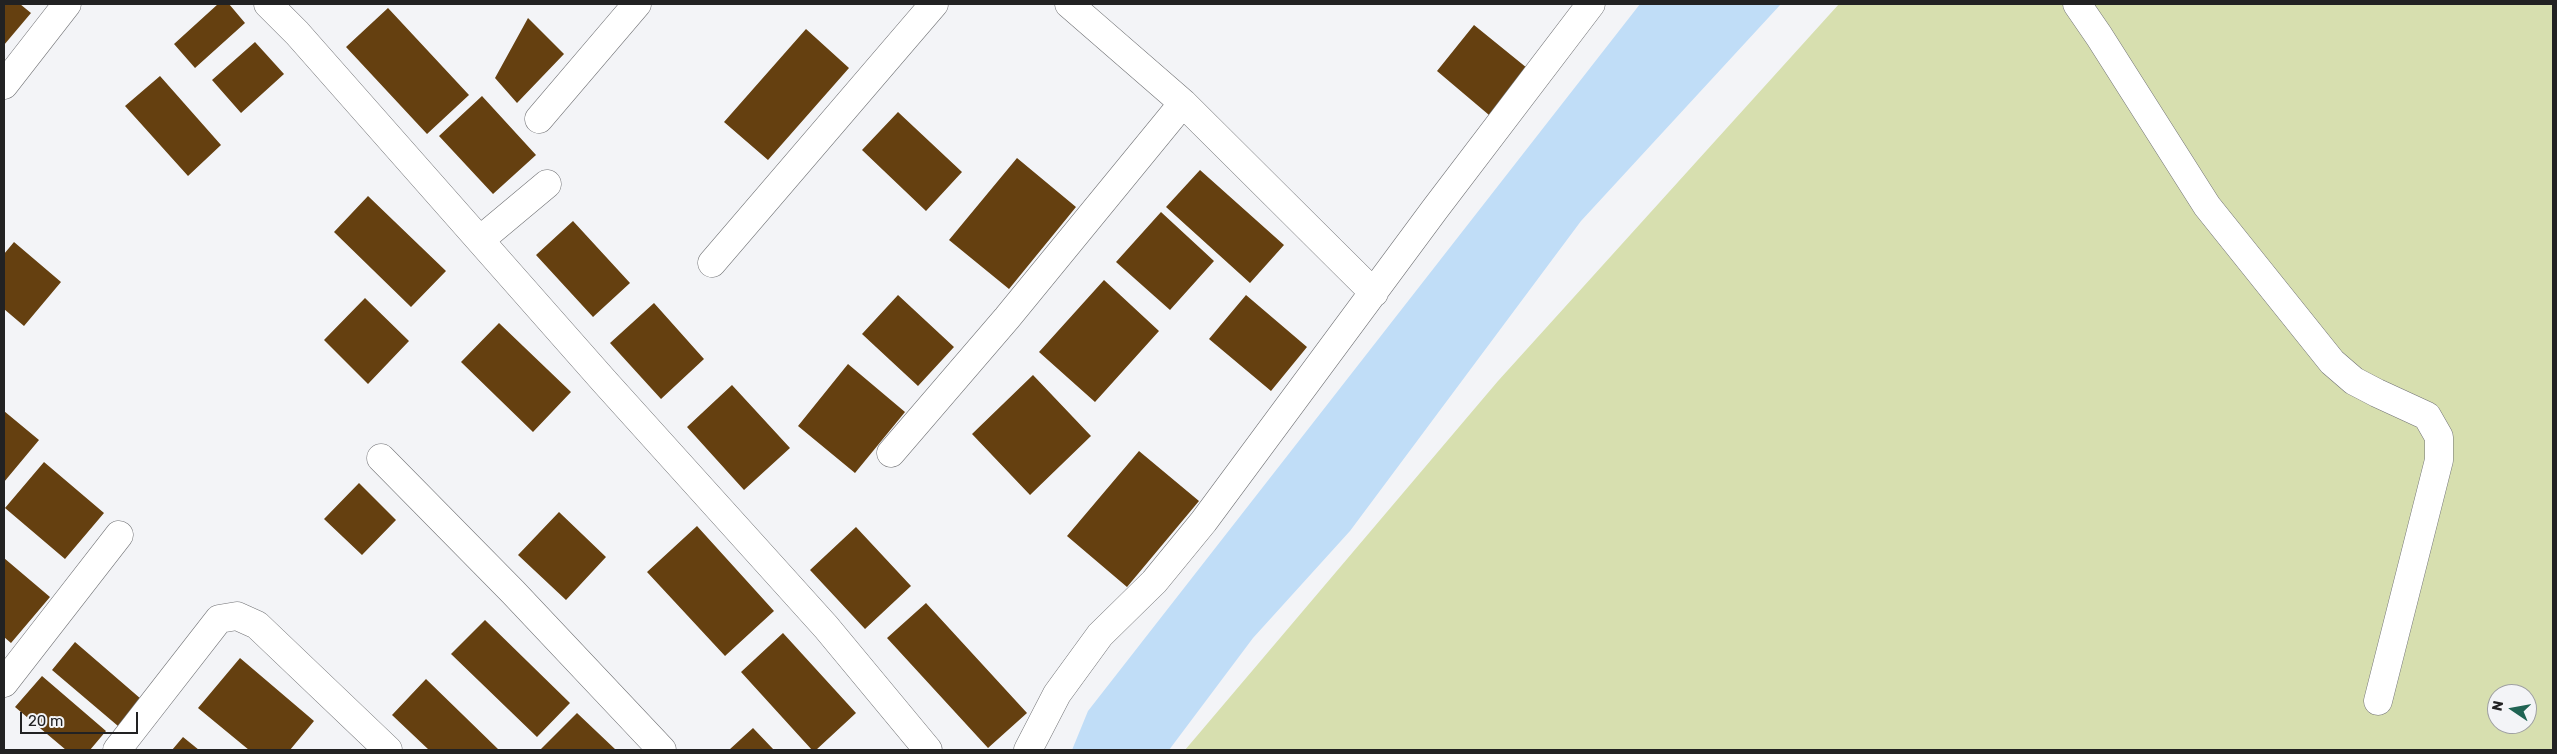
<!DOCTYPE html>
<html>
<head>
<meta charset="utf-8">
<style>
  body { margin:0 }
  #map { position:relative; width:2557px; height:754px; overflow:hidden; background:#f3f4f7; font-family:Rubik,sans-serif }
  canvas { display:block }
  .frame { position:absolute; inset:0; border:5px solid #222223; pointer-events:none }
  .north { position:absolute; left:2487px; top:684px; width:50px; height:50px; box-sizing:border-box; background:#f3f4f7; border:1px solid #9fa0a2; border-radius:50%; rotate:282deg; font-size:14px; font-weight:700; line-height:20px; text-align:center; color:#222223 }
  .north::after { content:''; display:block; margin:auto; width:18px; height:22px; background:#1f6353; clip-path:polygon(50% 0,100% 100%,50% 72%,0 100%) }
  .scale { position:absolute; left:20px; top:712px; width:118px; height:22px; box-sizing:border-box; border:2px solid #222223; border-top:0; padding-left:6px; font-size:15px; line-height:18px; white-space:nowrap; color:#222223; -webkit-text-stroke:4px #f3f4f7; paint-order:stroke }
</style>
</head>
<body>
<div id="map">
<canvas width="2557" height="754"></canvas>
<div class="frame"></div>
<div class="north">N</div>
<div class="scale">20 m</div>
</div>
<script>
const g = document.querySelector('canvas').getContext('2d');
g.lineJoin = 'round';
function fillPath(path, color) {
  g.fillStyle = color;
  g.fill(path, 'evenodd');
}
function strokePath(path, color, width, dash) {
  g.strokeStyle = color;
  g.lineWidth = width;
  g.lineCap = dash ? 'butt' : 'round';
  g.setLineDash(dash || []);
  g.stroke(path);
}
fillPath(new Path2D(`
  M1839,4H2553V750H1185L1498,381ZM2497,694H2527V724H2497Z`), '#d7dfaf');
fillPath(new Path2D(`
  M1640,4H1781L1581,221L1350,531L1253,638L1169,750H1072L1088,711Z`), '#c0ddf7');
fillPath(new Path2D(`
  M4,4H20L31,13L4,45Z
  M218,4H229L245,23L195,68L174,44Z
  M388,8L469,95L427,134L346,47Z
  M528,18L564,54L517,103L495,78Z
  M1474,25L1527,68L1489,115L1437,71Z
  M806,29L849,68L768,160L724,122Z
  M255,42L284,74L241,113L212,80Z
  M160,76L221,145L188,176L125,106Z
  M482,96L536,155L493,194L439,136Z
  M898,112L962,172L926,211L862,150Z
  M1017,158L1076,207L1009,289L949,240Z
  M1200,170L1284,245L1250,283L1166,207Z
  M368,196L446,271L411,307L334,232Z
  M1161,212L1214,261L1170,310L1116,262Z
  M573,221L630,283L593,317L536,255Z
  M14,242L61,282L24,326L4,309V254Z
  M1104,280L1159,331L1095,402L1039,352Z
  M898,295L954,347L918,386L862,334Z
  M1246,295L1307,347L1271,391L1209,339Z
  M365,298L409,341L368,384L324,340Z
  M654,303L704,359L661,399L610,343Z
  M499,323L571,392L533,432L461,362Z
  M848,364L905,412L855,473L798,426Z
  M1033,375L1091,436L1030,495L972,434Z
  M732,385L790,448L744,490L687,427Z
  M4,411L39,440L4,482Z
  M1139,451L1199,501L1127,587L1067,536Z
  M44,462L104,513L65,559L5,508Z
  M359,483L396,520L362,555L324,519Z
  M559,512L606,557L566,600L518,555Z
  M697,526L774,611L725,656L647,572Z
  M856,527L911,586L865,629L810,570Z
  M4,558L50,597L11,643L4,637Z
  M926,603L1027,713L988,748L887,638Z
  M485,620L570,703L537,737L451,654Z
  M783,633L856,713L816,750H812L741,672Z
  M75,642L141,699L118,726L52,670Z
  M240,658L314,721L290,750H249L198,708Z
  M42,676L106,731L90,750H66L15,707Z
  M426,679L499,750H429L392,715Z
  M577,713L616,750H540Z
  M753,728L774,750H729Z
  M183,737L199,750H172Z`), '#654010');
const minor = new Path2D(`
  M268,4L297,33L604,381L826,627L928,750
  M1069,4L1183,103L1374,293
  M2077,4L2099,36L2207,206L2332,362L2354,381L2377,393L2427,416L2439,437V460L2378,701
  M4,85L67,4
  M539,119L637,4
  M480,240L547,184
  M712,263L934,4
  M891,453L1007,318L1183,103
  M381,458L513,592L662,750
  M4,683L119,535
  M117,750L219,619L237,616L257,625L388,750
  M1028,750L1057,694L1100,635L1154,582L1204,521L1435,209L1591,4`);
strokePath(minor, '#717275', 29);
strokePath(minor, '#fff', 28);
</script>
</body>
</html>
